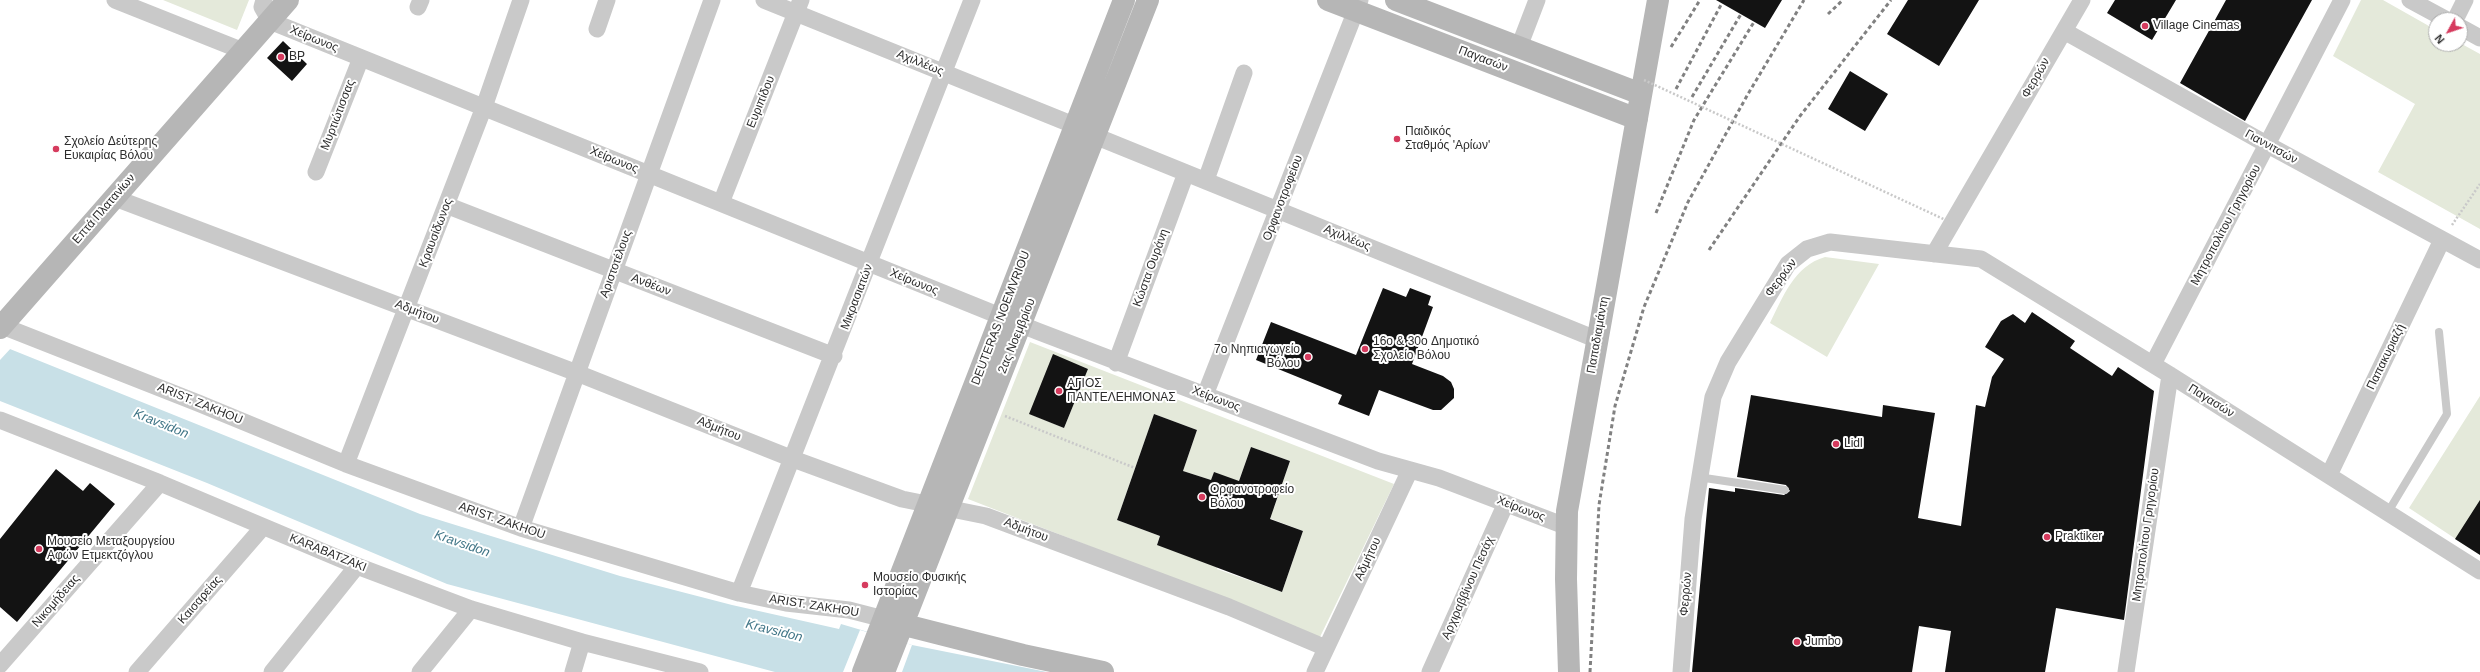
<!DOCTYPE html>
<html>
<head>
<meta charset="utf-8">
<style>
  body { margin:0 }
  #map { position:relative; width:2480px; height:672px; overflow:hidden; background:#fff; font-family:Arial,sans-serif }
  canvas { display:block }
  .north { position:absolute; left:2428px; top:12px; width:40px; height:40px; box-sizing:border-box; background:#fff; border:1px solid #ababab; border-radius:50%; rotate:230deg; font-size:11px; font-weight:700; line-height:16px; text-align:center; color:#2c2c2c }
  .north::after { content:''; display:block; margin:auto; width:14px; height:18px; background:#d63b5e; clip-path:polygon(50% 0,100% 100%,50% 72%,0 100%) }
</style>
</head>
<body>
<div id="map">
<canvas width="2480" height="672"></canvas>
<div class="north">N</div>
</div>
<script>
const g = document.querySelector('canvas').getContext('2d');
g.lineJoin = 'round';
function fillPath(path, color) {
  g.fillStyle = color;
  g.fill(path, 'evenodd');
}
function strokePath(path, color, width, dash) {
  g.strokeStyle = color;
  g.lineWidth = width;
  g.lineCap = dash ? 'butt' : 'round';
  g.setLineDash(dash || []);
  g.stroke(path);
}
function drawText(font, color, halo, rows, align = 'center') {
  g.font = font + ' Arial,sans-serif';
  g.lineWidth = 4;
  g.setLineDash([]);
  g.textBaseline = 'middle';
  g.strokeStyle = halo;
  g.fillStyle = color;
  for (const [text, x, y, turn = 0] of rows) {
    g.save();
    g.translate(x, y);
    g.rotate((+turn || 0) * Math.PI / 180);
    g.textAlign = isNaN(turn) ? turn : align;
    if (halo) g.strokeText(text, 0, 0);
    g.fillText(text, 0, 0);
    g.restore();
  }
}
fillPath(new Path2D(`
  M163,0H249L237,30Z
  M2361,0H2383L2436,30V44L2460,43L2480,54V229L2378,172L2415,104L2333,56Z
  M1825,257L1879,264L1827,357L1770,323C1783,297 1794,266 1825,257Z
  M1030,342L1394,484L1319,639L1239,604L968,499ZM1053,355L1088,369L1064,428L1030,414ZM1154,414L1197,430L1183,471L1211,480L1214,472L1236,489L1251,447L1290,461L1274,508L1264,505L1261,515L1303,531L1282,592L1217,569L1223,549L1157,545L1160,536L1117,520Z
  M2480,396V555L2409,508Z`), '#e4e9da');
fillPath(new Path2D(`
  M0,345L420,514L620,576L732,605L839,629L841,624L912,645L1047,672H775L447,584L207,483L0,401Z`), '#c8e0e7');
fillPath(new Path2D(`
  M0,343L12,347L0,360Z
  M860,630L912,645L902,672H843Z`), '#fff');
fillPath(new Path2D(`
  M1716,0H1782L1765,28Z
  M1908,0H1979L1939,66L1887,34Z
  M2115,0H2176L2152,40L2107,13Z
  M2226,0H2312L2245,121L2180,83Z
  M283,41L307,64L292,81L267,58Z
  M1850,71L1888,94L1865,131L1828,109Z
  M1383,288L1406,297L1410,288L1431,296L1428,305L1433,307L1412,364L1443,376L1451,382L1454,389V398L1441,410H1433L1379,390L1369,416L1338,404L1342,395L1256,360L1271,322L1356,355Z
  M2032,312L2075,341L2070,348L2112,376L2118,367L2154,391L2124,620L2056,608L2045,672H1945L1951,631L1919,626L1912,672H1692L1709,488L1735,492V488L1784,495L1790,491L1786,485L1737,477L1751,395L1882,417L1883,405L1935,413L1918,518L1961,526L1976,405L1985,407L1992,377L2004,359L1985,347L2001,321L2013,314L2025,323Z
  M1053,354L1088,369L1064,428L1029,414Z
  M1154,414L1197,430L1183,471L1211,480L1214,472L1239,481L1251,447L1290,461L1270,519L1303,531L1282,592L1157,545L1160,536L1117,520Z
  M56,469L83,491L90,483L115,504L17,622L0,607V539Z
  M2480,500V555L2455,539Z`), '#131313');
strokePath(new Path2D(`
  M2452,225L2480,184
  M1005,416L1135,468`), '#c9c9c9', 2.5, [2, 2]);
strokePath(new Path2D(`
  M1698,477L1785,490
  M2388,512L2447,414L2439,332`), '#c9c9c9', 8);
strokePath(new Path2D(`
  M115,0L243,51
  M264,0L262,7L270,21L1037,331L1378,461L1439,478L1565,526
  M764,0L1076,126
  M2410,0L2447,20
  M418,7L421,0
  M2455,20L2465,0
  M2460,27L2480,38
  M597,29L607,0
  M2064,31L2268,145L2480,260
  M1519,47L1537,0
  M1095,136L1598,340
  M316,172L361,58
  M1206,180L1244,73
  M115,198L577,373L793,459L902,499L986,516L1229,607L1326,648
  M721,203L801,0
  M446,205L834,356
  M1934,254L2082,0
  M0,325L198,403L346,464L521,528L739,593L786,603L849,610L884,619
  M1116,363L1186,173
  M2153,364L2342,0
  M1205,395L1360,0
  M0,420L160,483L357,566L471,609L582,642L700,672
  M346,464L484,107L521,0
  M2329,475L2442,240
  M521,528L712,0
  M739,593L972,0
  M0,665L160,483
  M137,672L263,527
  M272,672L357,566
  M420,672L471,609
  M573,672L582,642
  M1315,672L1410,470
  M1430,672L1506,503
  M1681,672L1693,519L1713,397L1728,362L1788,264L1807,249L1830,242L1981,259L2170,375L2480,571
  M2126,672L2170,375`), '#c9c9c9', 17);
strokePath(new Path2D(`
  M1328,0L1637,119
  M1396,0L1641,94
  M0,328L288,0
  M889,621L1023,655L1103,672
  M863,672L1124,0
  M884,672L1148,0
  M1569,672L1566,579L1567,511L1658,0`), '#b6b6b6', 22);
strokePath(new Path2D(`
  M1828,14L1843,0
  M1671,47L1700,0
  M1676,89L1722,3
  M1692,97L1741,14
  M1656,213L1694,120L1754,22
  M1709,250L1800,116L1891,0
  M1590,672L1599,505L1615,406L1644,307L1688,202L1748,94L1804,0`), '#818181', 3, [4, 3]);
strokePath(new Path2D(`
  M1644,80L1952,223`), '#c9c9c9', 2.5, [2, 2]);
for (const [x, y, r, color] of [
  [2145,26,4,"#d63b5e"],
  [281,57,4,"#d63b5e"],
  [1397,139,4,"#d63b5e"],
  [56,149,4,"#d63b5e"],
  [1365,349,4,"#d63b5e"],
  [1308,357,4,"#d63b5e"],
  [1059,391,4,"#d63b5e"],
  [1836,444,4,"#d63b5e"],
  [1202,497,4,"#d63b5e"],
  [2047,537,4,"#d63b5e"],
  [39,549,4,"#d63b5e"],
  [865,585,4,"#d63b5e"],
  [1797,642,4,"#d63b5e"]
]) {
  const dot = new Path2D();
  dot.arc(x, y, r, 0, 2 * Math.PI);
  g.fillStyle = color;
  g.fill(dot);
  strokePath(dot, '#fff', 1.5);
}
drawText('12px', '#2c2c2c', '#fff', [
  ["Village Cinemas",2153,26],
  ["BP",289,57],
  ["Παιδικός",1405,132],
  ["Σταθμός 'Αρίων'",1405,146],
  ["Σχολείο Δεύτερης",64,142],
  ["Ευκαιρίας Βόλου",64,156],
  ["16ο & 30ο Δημοτικό",1373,342],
  ["Σχολείο Βόλου",1373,356],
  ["7ο Νηπιαγωγείο",1300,350,"right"],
  ["Βόλου",1300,364,"right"],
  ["ΑΓΙΟΣ",1067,384],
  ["ΠΑΝΤΕΛΕΗΜΟΝΑΣ",1067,398],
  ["Lidl",1844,444],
  ["Ορφανοτροφείο",1210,490],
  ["Βόλου",1210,504],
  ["Praktiker",2055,537],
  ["Μουσείο Μεταξουργείου",47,542],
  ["Αφών Ετμεκτζόγλου",47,556],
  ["Μουσείο Φυσικής",873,578],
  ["Ιστορίας",873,592],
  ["Jumbo",1805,642]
], 'left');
drawText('12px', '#2c2c2c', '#fff', [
  ["Χείρωνος",314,39,22],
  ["Παγασών",1483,59,21],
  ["Αχιλλέως",920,63,22],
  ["Φερρών",2036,78,-60],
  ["Ευριπίδου",761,102,-68],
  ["Μυρτιώτισσας",338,115,-69],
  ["Γιαννιτσών",2271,147,29],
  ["Χείρωνος",614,160,22],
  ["Ορφανοτροφείου",1283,198,-69],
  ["Επτά Πλατανίων",104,209,-49],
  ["Μητροπολίτου Γρηγορίου",2226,225,-62],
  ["Κραυσίδωνος",436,233,-69],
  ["Αχιλλέως",1347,238,22],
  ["Αριστοτέλους",616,264,-70],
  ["Κώστα Ουράνη",1151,268,-70],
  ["Φερρών",1781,278,-53],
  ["Χείρωνος",914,282,22],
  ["Ανθέων",651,285,21],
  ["Μικρασιατών",857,297,-69],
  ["Αδμήτου",417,312,21],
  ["DEUTERAS NOEMVRIOU",1001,318,-69],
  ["Παπαδιαμάντη",1598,335,-80],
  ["2ας Νοεμβρίου",1017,336,-68],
  ["Παπακυριαζή",2386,357,-64],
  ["Χείρωνος",1216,399,21],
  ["Παγασών",2211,401,32],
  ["ARIST. ZAKHOU",200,404,22],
  ["Αδμήτου",719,429,22],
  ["Χείρωνος",1521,509,21],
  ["ARIST. ZAKHOU",502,521,19],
  ["Αδμήτου",1026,530,21],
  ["Μητροπολίτου Γρηγορίου",2146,535,-82],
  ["KARABATZAKI",328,553,22],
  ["Αδμήτου",1368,559,-65],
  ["Αρχιραββίνου Πεσάχ",1468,588,-66],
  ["Φερρών",1686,594,-85],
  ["Καισαρείας",200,600,-49],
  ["Νικομήδειας",56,601,-49],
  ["ARIST. ZAKHOU",814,606,9]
]);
drawText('italic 13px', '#417687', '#fff', [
  ["Kravsidon",161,424,22],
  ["Kravsidon",462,544,19],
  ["Kravsidon",774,631,14]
]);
</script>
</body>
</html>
